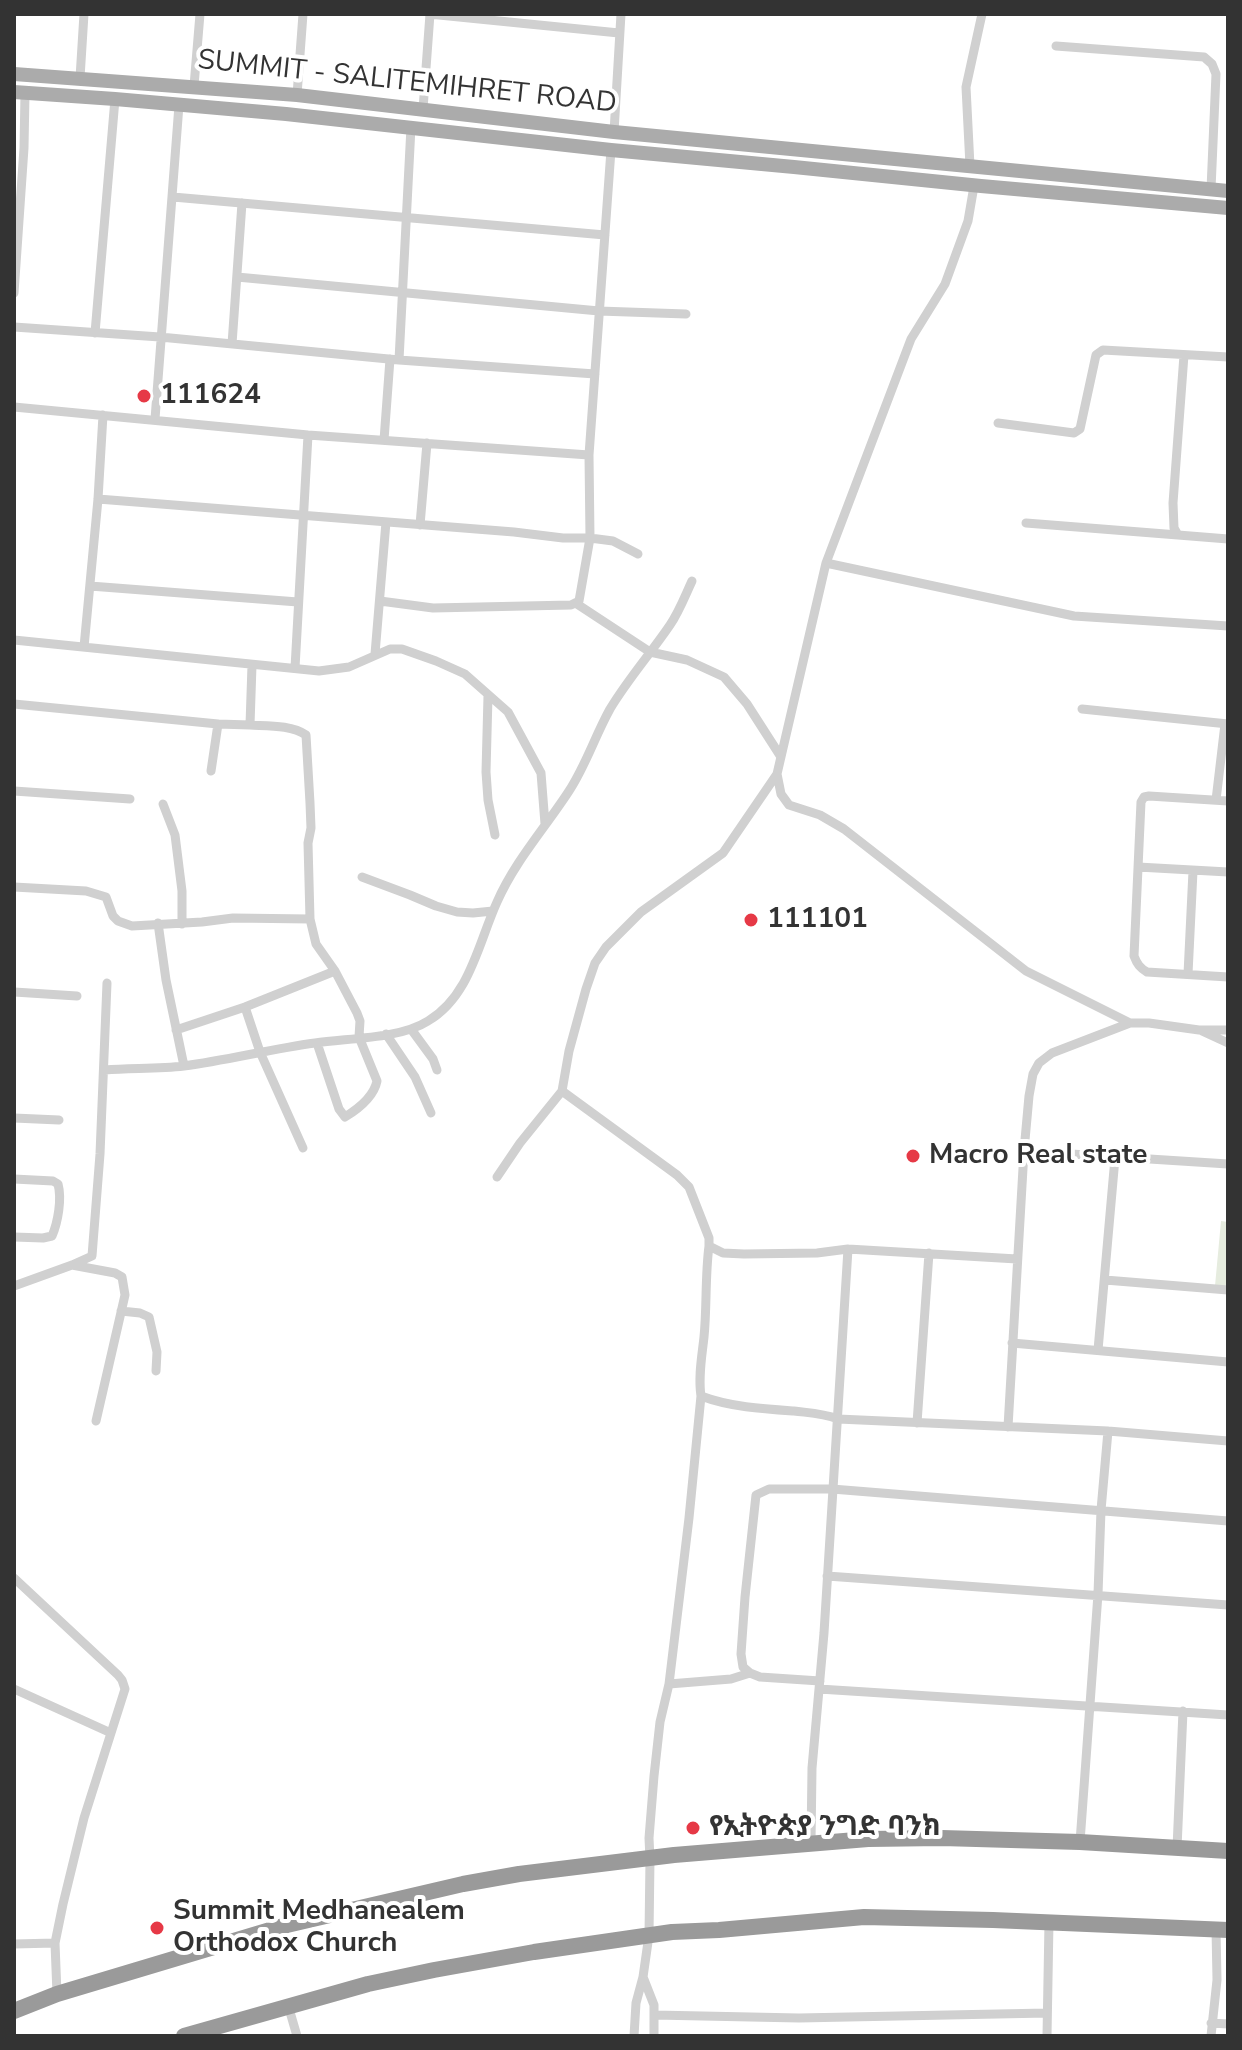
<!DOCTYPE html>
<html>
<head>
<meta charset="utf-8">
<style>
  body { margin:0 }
  #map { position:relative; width:1242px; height:2050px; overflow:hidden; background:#fff; font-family:"Nunito Sans",sans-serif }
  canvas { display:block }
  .frame { position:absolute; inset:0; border:16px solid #333; pointer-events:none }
</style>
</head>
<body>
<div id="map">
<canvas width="1242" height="2050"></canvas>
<div class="frame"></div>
</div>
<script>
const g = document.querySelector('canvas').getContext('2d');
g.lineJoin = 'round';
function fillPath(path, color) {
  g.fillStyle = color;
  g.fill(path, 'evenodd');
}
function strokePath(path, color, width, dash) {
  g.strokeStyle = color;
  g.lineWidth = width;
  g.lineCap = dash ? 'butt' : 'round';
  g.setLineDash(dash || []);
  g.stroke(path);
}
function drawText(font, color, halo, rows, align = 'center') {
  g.font = font + ' "Nunito Sans","Noto Sans Ethiopic",sans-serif';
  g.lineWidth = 8;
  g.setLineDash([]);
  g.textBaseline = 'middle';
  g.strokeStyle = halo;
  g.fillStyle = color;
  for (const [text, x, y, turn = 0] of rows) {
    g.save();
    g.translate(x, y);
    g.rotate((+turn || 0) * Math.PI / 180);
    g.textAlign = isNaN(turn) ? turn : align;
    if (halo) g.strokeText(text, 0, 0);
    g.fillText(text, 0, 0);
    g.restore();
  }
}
fillPath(new Path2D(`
  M1221,1221L1228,1222V1287L1215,1286Z`), '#e6ecdf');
strokePath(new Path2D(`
  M429,14L619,33
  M1056,46L1204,57L1212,64L1216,74L1211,189
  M80,78L84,14
  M194,86L200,14
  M297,95L303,14
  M423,109L430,14
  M614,132L621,14
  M970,166L966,87L982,14
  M974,186L968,221L945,284L911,339L826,563L777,774L781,794L789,805L820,815L844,829L1026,971L1130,1023
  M173,197L605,235
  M237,277L599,311L686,314
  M14,293L24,148L25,93
  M14,327L160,337L399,360L595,374
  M95,333L115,99
  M232,344L242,203
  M1184,355L1173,503L1174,528L1178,535L1228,539
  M399,360L411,127
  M14,407L308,435L589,455L611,150
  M155,419L179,105
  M998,423L1074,433L1080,429L1096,355L1103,350L1228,357
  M384,440L390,359
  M98,499L514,532L563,538H590L589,455
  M1026,523L1178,535
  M420,525L427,443
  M826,563L1074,616L1228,626
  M90,586L298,602
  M380,601L433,608L571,605L579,601L590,538L613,541L638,554
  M577,604L650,652L687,660L724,677L747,704L781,757
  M14,640L319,671L349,667L390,649H402L436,661L465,674L508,712L541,773L545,824
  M84,647L98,499L103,415
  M375,654L386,522
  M295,668L308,435
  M488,696L486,772L488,800L495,835
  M14,704L218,724L250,725L252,665
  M1082,709L1228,724
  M250,725C268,726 292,725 306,735L310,803L311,828L308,843L310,919L316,944L335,971L357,1013L360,1021L359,1037L377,1081C374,1096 358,1109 345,1117L339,1109L317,1043
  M211,771L218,724
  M14,791L130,799
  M1216,800L1225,724
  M1228,801L1149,796L1144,797L1141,802L1134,956C1137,964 1140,968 1147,972L1228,977
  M163,804L175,835L182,891V924
  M1138,867L1228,872
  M362,877L410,895L436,906L457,912L473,913L493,911
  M14,887L86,891L106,897L113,916L118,921L132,926L202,922L233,918L310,919
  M158,923L166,980L184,1066
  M1188,974L1193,871
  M14,992L77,996
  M245,1007L260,1052L303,1148
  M411,1029L433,1059L437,1070
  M176,1030L245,1007L335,971
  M1202,1031L1228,1043
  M386,1034L415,1077L431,1113
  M105,1070C131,1068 158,1069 184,1066C228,1060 271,1049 315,1043C349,1038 400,1039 428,1021C470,996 478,944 497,902C515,861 545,828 569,791C586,765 595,736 610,709C628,679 651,653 670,625C679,612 685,596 692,581
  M562,1091L677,1175L689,1187L709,1238V1246L723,1253L744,1254L817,1253L848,1249L1017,1259
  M14,1118L59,1120
  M1024,1151L1228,1164
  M497,1177L520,1143L562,1091L569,1051L586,989L595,963L606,947L641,912L723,853L777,774
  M14,1179L53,1181L58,1184C62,1199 58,1222 52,1236L43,1238L14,1237
  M72,1265L115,1273L122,1277L125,1295L96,1421
  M1105,1280L1228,1290
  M14,1286L72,1265L92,1256L100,1154L107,983
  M121,1311L140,1313L149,1317L157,1352L156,1371
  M1012,1343L1228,1362
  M1098,1350L1115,1158
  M701,1396C730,1407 763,1409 794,1411C810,1413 822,1413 838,1419L1108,1431L1228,1441
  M917,1423L929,1253
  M1008,1427L1024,1151L1029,1096L1033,1074L1039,1063L1052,1053L1130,1023H1149L1199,1030H1228
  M827,1576L1228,1605
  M14,1578L118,1675L122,1680L125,1689L84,1818L63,1904L55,1943L57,1994
  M820,1681L760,1677L750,1673L743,1667L741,1654L745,1597L756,1495L769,1489H832L1228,1521
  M669,1684L689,1518L701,1396C698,1376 702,1356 704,1337C707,1307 705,1276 709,1246
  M14,1689L111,1733
  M819,1689L1228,1715
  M1080,1842L1098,1594L1101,1510L1108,1431
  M811,1843L812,1768L824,1633L848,1249
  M1177,1848L1183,1711
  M14,1944L55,1943
  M643,1977L654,2005V2036
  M288,2005L297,2036
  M654,2015L799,2018L1047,2013
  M1211,2023L1228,2024
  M634,2036L636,2003L643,1977L649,1935L650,1859L649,1838L654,1776L660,1722L669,1684L731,1679L750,1673
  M1047,2036L1049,1922
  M1211,2036L1217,1980L1216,1929`), '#d0d0d0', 9);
strokePath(new Path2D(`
  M14,74L297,95L614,132L1228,191
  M14,92L115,99L286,114L611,150L794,167L981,186L1228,208`), '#ababab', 14);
strokePath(new Path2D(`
  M14,2011L57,1994L287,1925L463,1884L519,1874L674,1855L868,1839L942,1838L1080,1842L1228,1851
  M184,2036L368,1984L434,1970L534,1952L672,1932L719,1930L864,1917L993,1920L1228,1930`), '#9a9a9a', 16);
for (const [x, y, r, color] of [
  [144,396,8,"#e63946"],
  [751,920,8,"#e63946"],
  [913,1156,8,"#e63946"],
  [693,1828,8,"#e63946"],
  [157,1928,8,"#e63946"]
]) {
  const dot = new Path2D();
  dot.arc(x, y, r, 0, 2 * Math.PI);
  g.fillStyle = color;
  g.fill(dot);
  strokePath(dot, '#fff', 3);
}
drawText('28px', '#333', '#fff', [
  ["SUMMIT - SALITEMIHRET ROAD",407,83,6]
]);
drawText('bold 28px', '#333', '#fff', [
  ["111624",160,396],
  ["111101",767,920],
  ["Macro Real state",929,1156],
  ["የኢትዮጵያ ንግድ ባንክ",709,1828],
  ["Summit Medhanealem",173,1912],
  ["Orthodox Church",173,1944]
], 'left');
</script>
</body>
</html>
